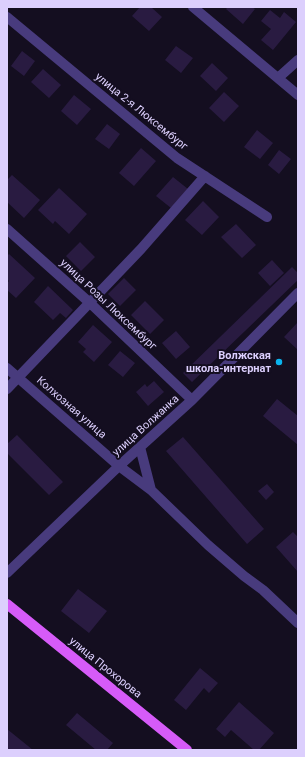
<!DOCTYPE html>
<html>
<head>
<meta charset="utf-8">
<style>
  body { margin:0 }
  #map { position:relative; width:305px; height:757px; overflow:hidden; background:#140e20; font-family:Roboto,sans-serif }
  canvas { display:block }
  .frame { position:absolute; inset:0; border:8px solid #dccffd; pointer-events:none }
</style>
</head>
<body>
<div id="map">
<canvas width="305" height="757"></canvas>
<div class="frame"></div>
</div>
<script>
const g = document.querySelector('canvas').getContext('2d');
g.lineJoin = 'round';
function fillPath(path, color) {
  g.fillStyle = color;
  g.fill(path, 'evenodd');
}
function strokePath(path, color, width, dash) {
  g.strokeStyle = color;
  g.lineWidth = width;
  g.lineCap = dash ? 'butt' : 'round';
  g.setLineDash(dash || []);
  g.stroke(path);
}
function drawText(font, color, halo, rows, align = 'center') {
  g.font = font + ' Roboto,sans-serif';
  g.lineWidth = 4;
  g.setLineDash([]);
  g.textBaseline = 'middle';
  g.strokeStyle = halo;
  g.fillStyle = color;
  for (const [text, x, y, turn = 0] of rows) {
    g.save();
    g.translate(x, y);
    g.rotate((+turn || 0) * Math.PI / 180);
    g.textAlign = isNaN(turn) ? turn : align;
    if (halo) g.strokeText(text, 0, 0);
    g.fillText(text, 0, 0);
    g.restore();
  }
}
fillPath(new Path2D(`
  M140,7H151L162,17L149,31L132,16Z
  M228,7H252L255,9L243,24L226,9Z
  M270,10L280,18L284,12L296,22L273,50L261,40L271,29L261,21Z
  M176,46L193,58L181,73L165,60Z
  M22,51L35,61L24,76L11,66Z
  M212,63L228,78L216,91L200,76Z
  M43,69L61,85L49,98L31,82Z
  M224,92L239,106L224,122L209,108Z
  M74,95L91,109L77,125L61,111Z
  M107,124L120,134L109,149L95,139Z
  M257,130L273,143L260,159L244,147Z
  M141,148L156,161L134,186L119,173Z
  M279,150L291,159L279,174L268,165Z
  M12,175L40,200L24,218L7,202V180Z
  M173,177L188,189L171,208L156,196Z
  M59,188L87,214L69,234L55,221L53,224L38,210Z
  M203,201L219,217L202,235L185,220Z
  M236,224L256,245L242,258L221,237Z
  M80,242L95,257L81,271L66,256Z
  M9,254L35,278L16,298L7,290V283L9,281L7,279V256Z
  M272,260L284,273L270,286L258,273Z
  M292,267L298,273V280L192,382L183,373Z
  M124,278L136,290L120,306L108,294Z
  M48,286L73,310L66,318L60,313L53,320L34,302Z
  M145,301L164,320L150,334L131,315Z
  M298,322V350L284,337Z
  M93,325L112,342L94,362L83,352L86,349L78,342Z
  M176,331L190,347L176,359L162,343Z
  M120,351L135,363L123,377L108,365Z
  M154,381L164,392L148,406L136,392L145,384L147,387Z
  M277,399L298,416V445L263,416Z
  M17,435L63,482L49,495L7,453V444Z
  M183,437L264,529L247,544L166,451Z
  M267,484L274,492L266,500L258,491Z
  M293,532L298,537V572L276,547Z
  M78,589L107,611L89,633L61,611Z
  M200,668L218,683L209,693L204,688L186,710L174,700Z
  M239,702L274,733L259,750H254L231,730L225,737L216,729Z
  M77,713L113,743L107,750H96L66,725Z
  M7,729L33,750H7Z`), '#291b41');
strokePath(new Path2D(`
  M193,7L298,95
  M7,17L177,158L267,217
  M278,78L298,60
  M7,229L90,303L192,400
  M7,368L119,466L151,490
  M7,389L141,249L205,176
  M140,447L151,490L208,545L244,576L263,590L298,623
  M7,573L119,466L192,400L298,293`), '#483b7d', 10);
strokePath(new Path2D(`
  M7,604L187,750`), '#d65bf8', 10);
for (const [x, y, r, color] of [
  [279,362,4,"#0ab3ee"]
]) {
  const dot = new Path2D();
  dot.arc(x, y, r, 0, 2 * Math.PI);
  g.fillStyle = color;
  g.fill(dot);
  strokePath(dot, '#140e20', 1.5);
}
drawText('11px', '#dccffd', '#140e20', [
  ["улица 2-я Люксембург",141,112,39],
  ["улица Розы Люксембург",108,305,43],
  ["Колхозная улица",71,408,41],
  ["улица Волжанка",146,426,-42],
  ["улица Прохорова",105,668,39]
]);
drawText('bold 11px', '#dccffd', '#140e20', [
  ["Волжская",271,356],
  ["школа-интернат",271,369]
], 'right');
</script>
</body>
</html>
